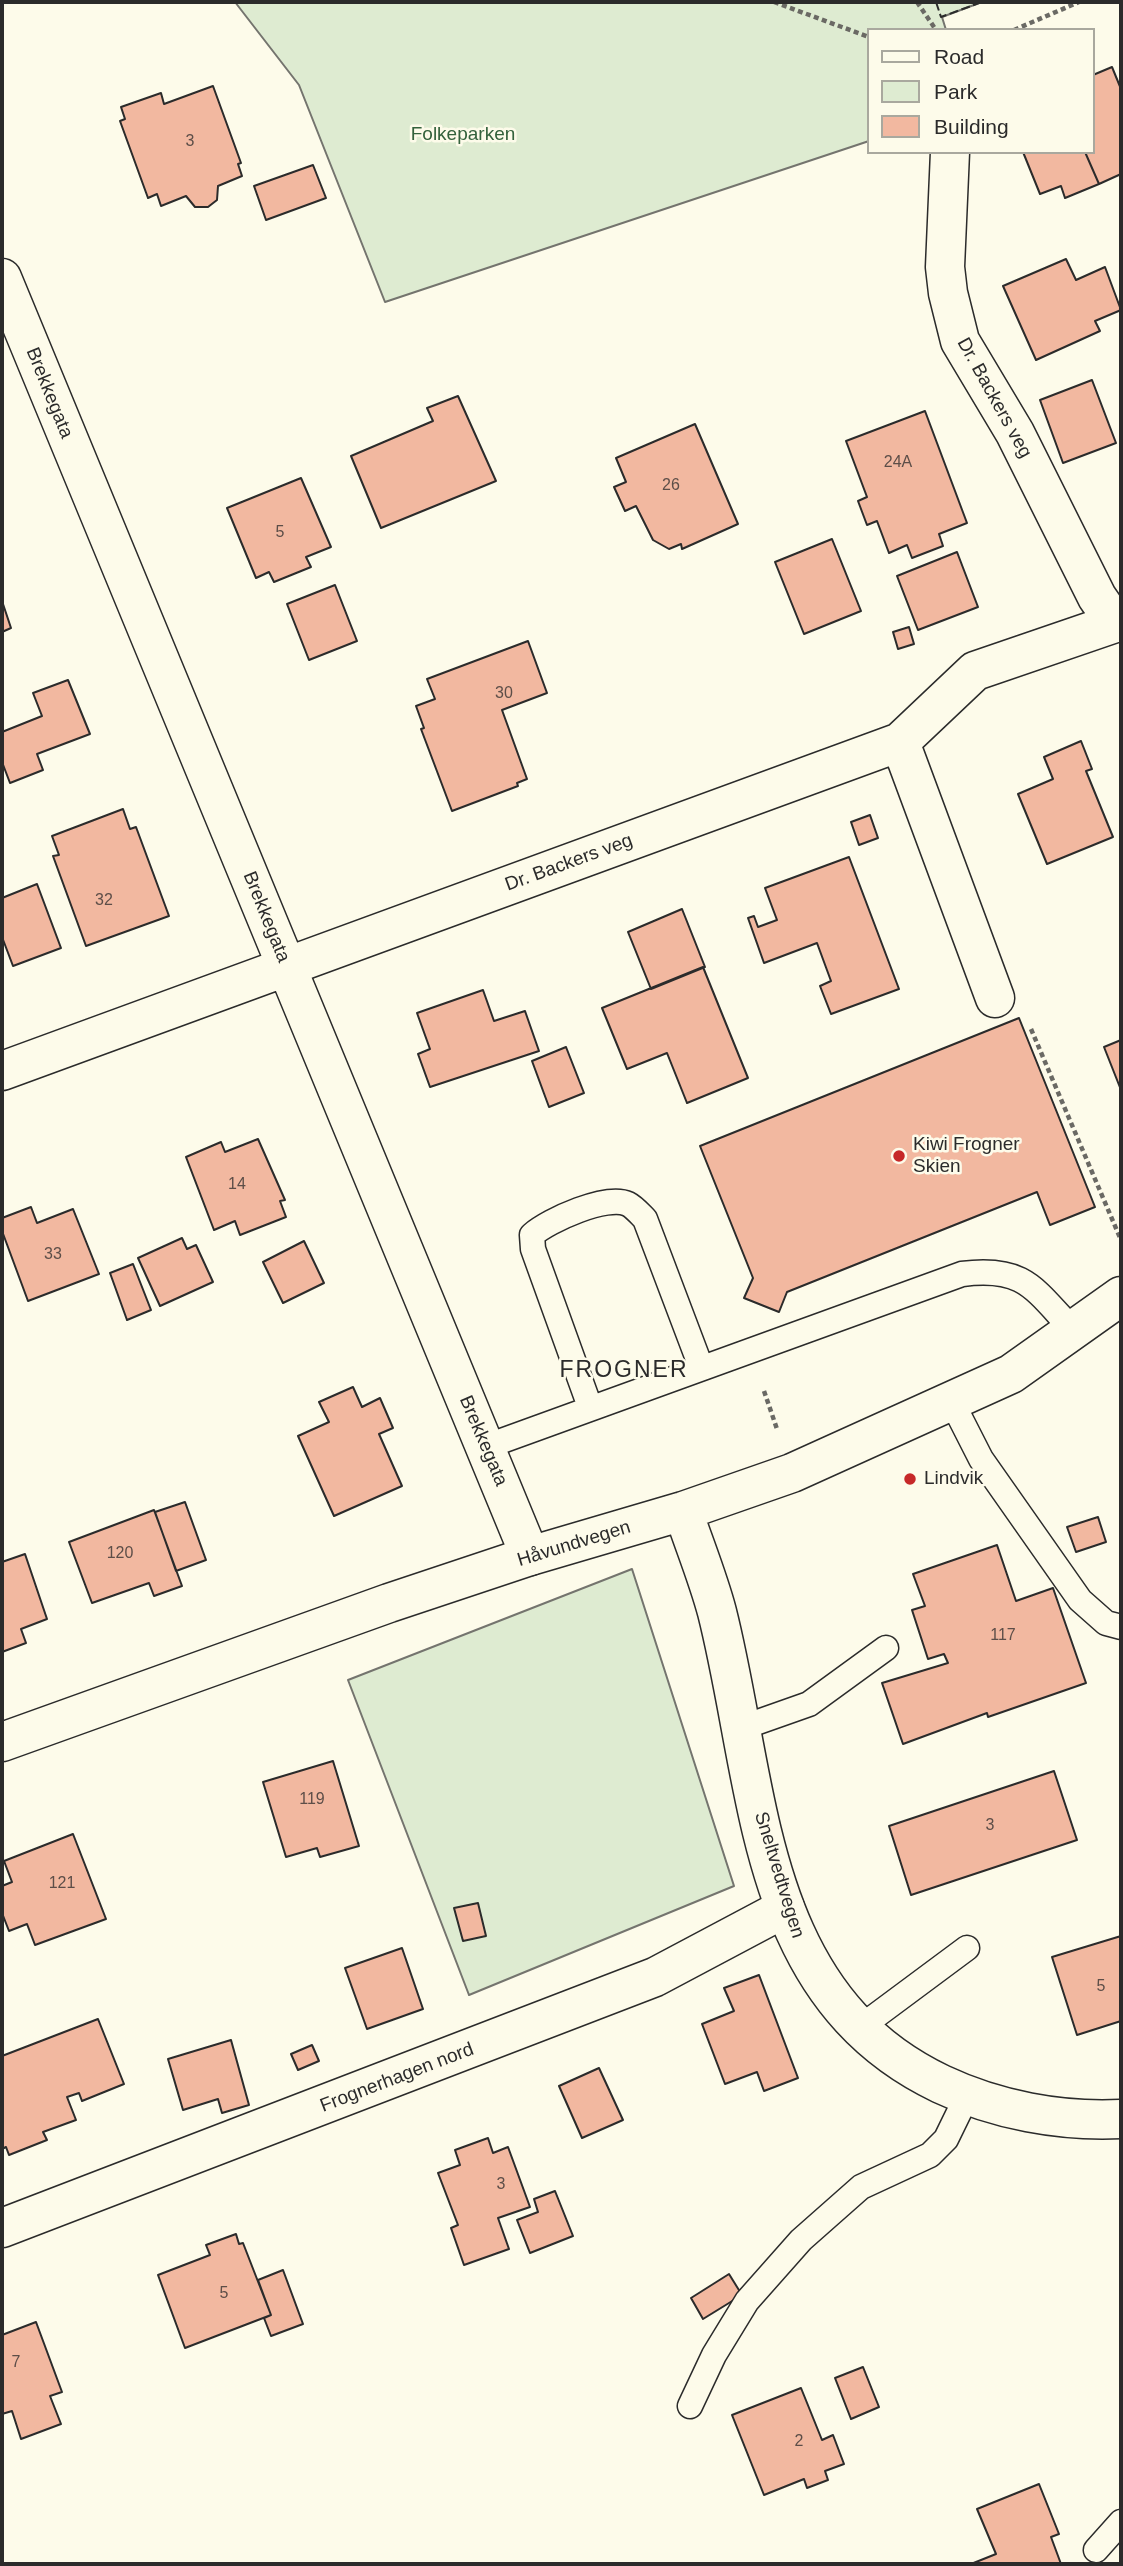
<!DOCTYPE html>
<html>
<head>
<meta charset="utf-8">
<style>
  body { margin:0 }
  #map { position:relative; width:1123px; height:2566px; overflow:hidden; background:#fdfbea; font-family:Arial,sans-serif }
  canvas { display:block }
  .frame { position:absolute; inset:0; border:4px solid #2b2b2b; pointer-events:none }
  .legend { position:absolute; left:867px; top:28px; width:228px; height:126px; box-sizing:border-box; background:#fdfbea; border:2px solid #a9a89e; margin:0; padding:9px 12px; list-style:none; font-size:21px; color:#2b2b2b }
  .legend li { display:flex; align-items:center; gap:14px; height:35px }
  .legend b { width:35px; border:2px solid #a9a89e }
</style>
</head>
<body>
<div id="map">
<canvas width="1123" height="2566"></canvas>
<div class="frame"></div>
<ul class="legend">
<li><b style="height:9px;background:#fdfbea"></b>Road</li>
<li><b style="height:19px;background:#deebd1"></b>Park</li>
<li><b style="height:19px;background:#f2b8a0"></b>Building</li>
</ul>
</div>
<script>
const g = document.querySelector('canvas').getContext('2d');
g.lineJoin = 'round';
function fillPath(path, color) {
  g.fillStyle = color;
  g.fill(path, 'evenodd');
}
function strokePath(path, color, width, dash) {
  g.strokeStyle = color;
  g.lineWidth = width;
  g.lineCap = dash ? 'butt' : 'round';
  g.setLineDash(dash || []);
  g.stroke(path);
}
function drawText(font, color, halo, rows, align = 'center') {
  g.font = font + ' Arial,sans-serif';
  g.lineWidth = 5;
  g.setLineDash([]);
  g.textBaseline = 'middle';
  g.strokeStyle = halo;
  g.fillStyle = color;
  for (const [text, x, y, turn = 0] of rows) {
    g.save();
    g.translate(x, y);
    g.rotate((+turn || 0) * Math.PI / 180);
    g.textAlign = isNaN(turn) ? turn : align;
    if (halo) g.strokeText(text, 0, 0);
    g.fillText(text, 0, 0);
    g.restore();
  }
}
const green = new Path2D(`
  M235,2H982L942,17L946,30H869V141L385,302L299,85Z
  M632,1569L734,1886L469,1995L348,1680Z`);
fillPath(green, '#deebd1');
strokePath(green, '#74746e', 2);
const building = new Path2D(`
  M1112,67L1121,89V174L1099,184L1085,152H1093V75Z
  M213,86L241,163L238,164L242,176L218,186L217,200L208,207H195L186,196L161,206L157,194L148,198L120,121L125,119L121,107L161,93L164,104Z
  M1023,152H1085L1099,184L1065,198L1061,186L1040,194Z
  M313,165L326,198L266,220L254,186Z
  M1066,259L1076,280L1105,267L1121,310L1095,321L1100,331L1036,360L1003,286Z
  M1092,380L1116,443L1063,463L1040,400Z
  M458,396L496,481L381,528L351,456L433,421L427,408Z
  M925,411L967,523L939,534L943,546L912,558L907,545L889,553L877,521L867,525L858,501L867,497L846,441Z
  M695,424L738,524L682,549L681,544L669,549L653,540L636,506L625,511L614,487L626,482L616,458Z
  M301,478L331,547L306,557L311,567L274,582L269,572L256,578L227,508Z
  M832,539L861,611L804,634L775,562Z
  M957,552L978,607L918,630L897,576Z
  M335,585L357,641L309,660L287,604Z
  M2,601L11,628L2,632Z
  M909,627L914,644L898,649L893,632Z
  M528,641L547,693L502,710L527,779L517,783L518,786L452,811L421,729L424,728L416,706L435,699L427,679Z
  M68,680L90,734L37,754L43,770L10,783L2,762V732L42,716L33,693Z
  M1081,741L1092,769L1086,771L1113,837L1047,864L1018,794L1053,779L1044,757Z
  M123,809L130,829L136,827L169,916L86,946L53,856L59,855L52,836Z
  M870,815L878,838L859,845L851,822Z
  M849,857L899,989L831,1014L820,986L831,981L817,943L764,963L748,918L754,916L758,927L777,920L765,888Z
  M37,884L61,948L13,966L2,937V898Z
  M682,909L705,967L651,989L628,932Z
  M703,967L748,1078L687,1103L667,1053L627,1069L602,1008Z
  M483,990L494,1021L525,1011L539,1051L430,1087L418,1054L430,1049L417,1013Z
  M1019,1018L1095,1207L1050,1225L1037,1192L787,1292L779,1312L744,1298L753,1278L700,1146Z
  M1121,1040V1090L1104,1047Z
  M566,1047L584,1093L549,1107L532,1061Z
  M258,1139L285,1200L280,1201L286,1217L240,1235L235,1221L214,1230L186,1157L221,1142L225,1152Z
  M31,1207L37,1223L73,1209L99,1274L28,1301L2,1231V1218Z
  M182,1238L187,1249L196,1245L213,1282L160,1306L138,1258Z
  M304,1241L324,1283L283,1303L263,1262Z
  M133,1264L151,1310L127,1320L110,1273Z
  M353,1387L362,1407L380,1398L393,1428L379,1434L402,1486L334,1516L298,1436L329,1422L319,1402Z
  M185,1502L206,1560L176,1571L155,1512Z
  M154,1510L182,1586L154,1596L149,1583L92,1603L69,1542Z
  M1098,1517L1106,1542L1076,1552L1067,1527Z
  M997,1545L1016,1601L1053,1588L1086,1683L988,1717L987,1713L903,1744L882,1683L948,1663L944,1654L928,1659L912,1610L925,1606L913,1574Z
  M25,1554L47,1619L21,1629L26,1643L2,1652V1562Z
  M333,1761L359,1846L320,1857L317,1848L286,1857L263,1782Z
  M1054,1771L1077,1840L911,1895L889,1826Z
  M73,1834L106,1919L35,1945L27,1924L9,1931L2,1913V1886L12,1882L4,1861Z
  M478,1903L486,1936L463,1941L454,1908Z
  M1121,1936V2021L1077,2035L1052,1957Z
  M402,1948L423,2009L367,2029L345,1968Z
  M759,1975L798,2078L764,2091L757,2072L725,2084L702,2024L734,2011L724,1988Z
  M98,2019L124,2084L82,2101L79,2093L67,2097L76,2120L43,2132L47,2140L9,2155L6,2147L2,2149V2056Z
  M231,2040L249,2105L222,2113L218,2099L183,2110L168,2059Z
  M312,2045L319,2061L298,2070L291,2054Z
  M599,2068L623,2120L582,2138L559,2086Z
  M488,2138L493,2153L508,2147L530,2207L498,2218L509,2249L464,2265L451,2228L458,2225L438,2173L460,2165L455,2150Z
  M555,2191L573,2236L530,2253L517,2220L538,2212L534,2199Z
  M236,2234L239,2244L243,2243L271,2315L185,2348L158,2275L210,2255L206,2245Z
  M283,2270L303,2324L271,2336L264,2318L271,2315L258,2280Z
  M729,2274L742,2295L703,2319L691,2298Z
  M36,2322L62,2392L50,2396L61,2424L21,2439L12,2411L2,2414V2335Z
  M863,2367L879,2407L851,2419L835,2378Z
  M801,2388L822,2440L833,2435L844,2464L825,2471L828,2480L807,2488L804,2479L764,2495L732,2415Z
  M1039,2484L1059,2534L1051,2537L1061,2564H971L996,2554L977,2509Z`);
fillPath(building, '#f2b8a0');
strokePath(building, '#2b2b2b', 2);
const lane = new Path2D(`
  M952,1402L981,1459L1080,1600L1106,1623L1121,1627
  M590,1407L533,1249L532,1235C549,1220 607,1194 628,1204C634,1207 640,1214 645,1219L701,1367
  M485,1447L962,1274C1025,1266 1034,1289 1074,1331
  M741,1728L809,1704L886,1648
  M858,2029L967,1948
  M690,2406L714,2355L747,2301L801,2240L861,2187L930,2155L946,2139L967,2096
  M1096,2550L1121,2522`);
const street = new Path2D(`
  M950,152L945,267L948,293L960,341L1015,433L1097,597L1115,623
  M2,278L530,1556
  M900,742L995,998
  M2,1071L900,742L975,671L1121,621
  M2,2228L655,1977L785,1908`);
const secondary = new Path2D(`
  M683,1511C694,1544 708,1578 717,1612C761,1786 754,1995 941,2084C996,2110 1060,2122 1121,2119
  M2,1742L389,1603L530,1556L683,1511L792,1473L1011,1374L1121,1296`);
strokePath(lane, '#2b2b2b', 27);
strokePath(street, '#2b2b2b', 41);
strokePath(secondary, '#2b2b2b', 41);
strokePath(new Path2D(`
  M774,2L869,37
  M917,2L936,30
  M1014,30L1079,2
  M1031,1029L1121,1240
  M764,1391L777,1429`), '#6a6964', 4.5, [5, 3.5]);
strokePath(lane, '#fdfbea', 24);
strokePath(street, '#fdfbea', 38);
strokePath(secondary, '#fdfbea', 38);
strokePath(new Path2D(`
  M936,2L941,17L982,2`), '#2b2b2b', 2, [9, 3.5]);
for (const [x, y, r, color] of [
  [899,1156,7,"#c62828"],
  [910,1479,7,"#c62828"]
]) {
  const dot = new Path2D();
  dot.arc(x, y, r, 0, 2 * Math.PI);
  g.fillStyle = color;
  g.fill(dot);
  strokePath(dot, '#fdfbea', 2.5);
}
drawText('16px', '#5d4e48', null, [
  ["3",190,142],
  ["24A",898,463],
  ["26",671,486],
  ["5",280,533],
  ["30",504,694],
  ["32",104,901],
  ["14",237,1185],
  ["33",53,1255],
  ["120",120,1554],
  ["117",1003,1636],
  ["119",312,1800],
  ["3",990,1826],
  ["121",62,1884],
  ["5",1101,1987],
  ["3",501,2185],
  ["5",224,2294],
  ["7",16,2363],
  ["2",799,2442]
]);
drawText('19px', '#34623c', '#fdfbea', [
  ["Folkeparken",463,135]
]);
drawText('19px', '#2b2b2b', '#fdfbea', [
  ["Brekkegata",49,393,68],
  ["Dr. Backers veg",994,398,61],
  ["Dr. Backers veg",569,863,-20],
  ["Brekkegata",266,917,68],
  ["Brekkegata",483,1441,67],
  ["Håvundvegen",574,1544,-17],
  ["Sneltvedtvegen",779,1875,73],
  ["Frognerhagen nord",397,2078,-21]
]);
drawText('19px', '#2b2b2b', '#fdfbea', [
  ["Kiwi Frogner",913,1145],
  ["Skien",913,1167],
  ["Lindvik",924,1479]
], 'left');
g.letterSpacing = '2px';
drawText('23px', '#2b2b2b', '#fdfbea', [
  ["FROGNER",624,1371]
]);
g.letterSpacing = '0px';
</script>
</body>
</html>
